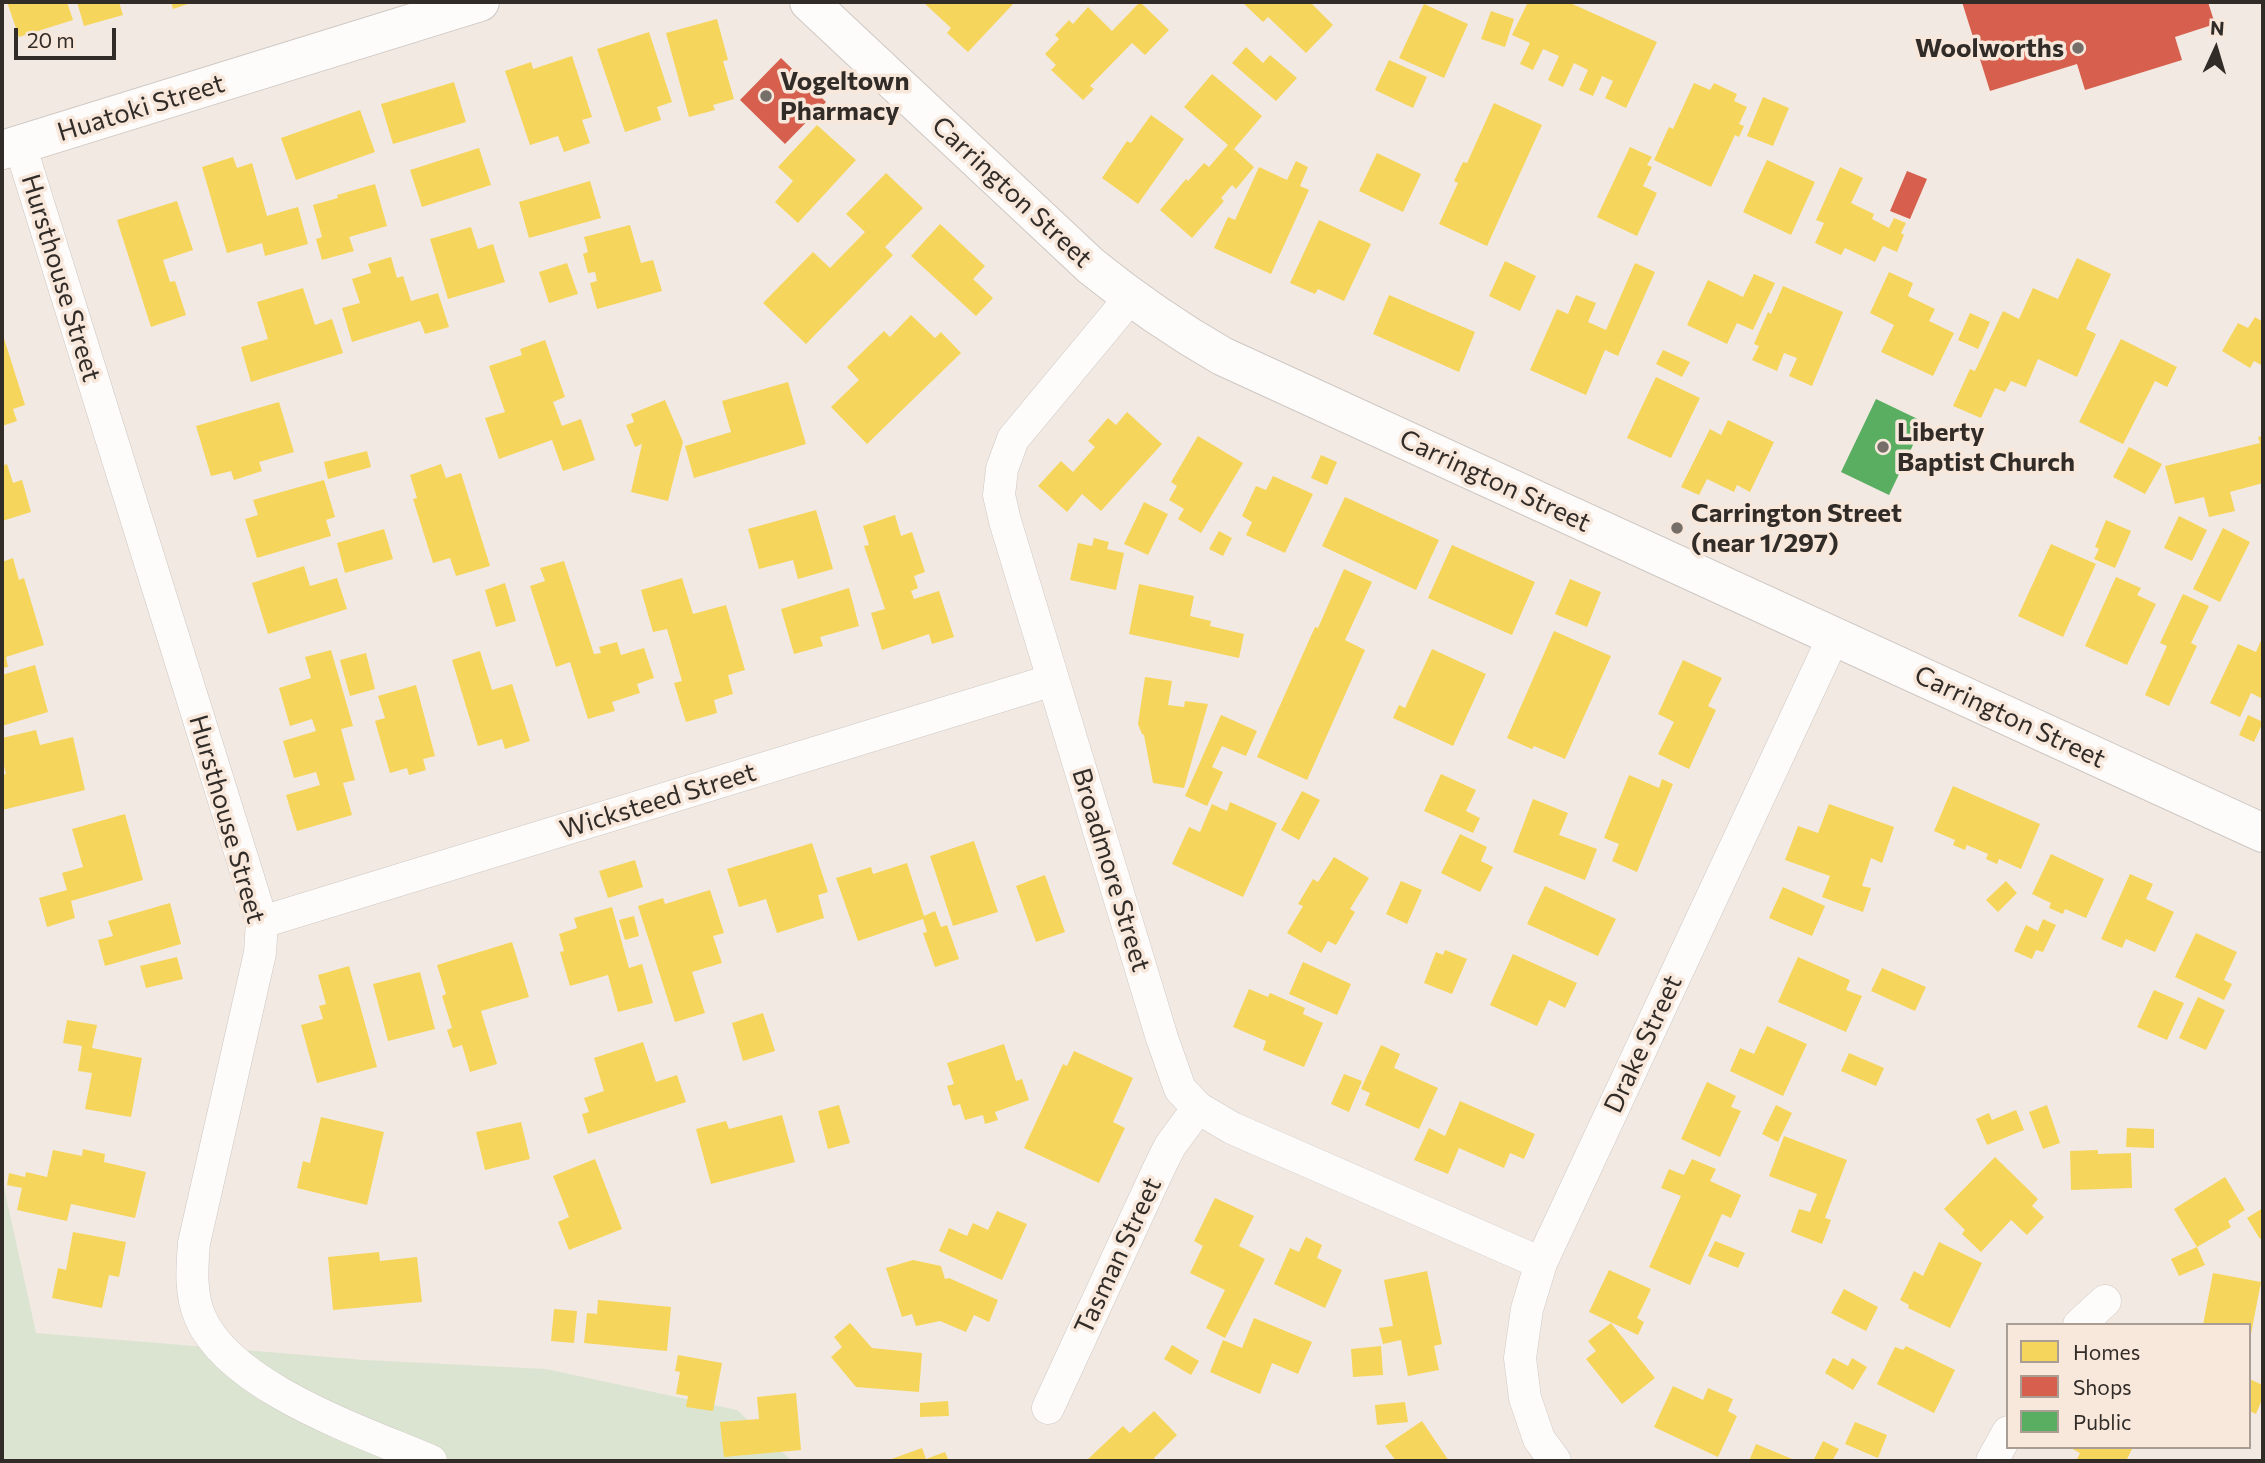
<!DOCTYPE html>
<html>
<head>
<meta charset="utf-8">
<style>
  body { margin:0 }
  #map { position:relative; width:2265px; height:1463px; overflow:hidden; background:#f2e9e2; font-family:Commissioner,sans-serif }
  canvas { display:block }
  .frame { position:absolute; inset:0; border:4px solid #322c28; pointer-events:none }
  .legend { position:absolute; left:2006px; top:1323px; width:245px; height:126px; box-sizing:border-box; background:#f8e8dc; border:2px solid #a99d94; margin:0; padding:9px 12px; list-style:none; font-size:21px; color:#322c28 }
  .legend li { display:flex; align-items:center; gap:14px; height:35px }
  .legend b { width:35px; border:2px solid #a99d94 }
  .north { position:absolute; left:2181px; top:14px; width:70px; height:70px; -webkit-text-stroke:5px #f8e8dc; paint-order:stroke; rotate:4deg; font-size:19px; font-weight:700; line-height:28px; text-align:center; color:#322c28 }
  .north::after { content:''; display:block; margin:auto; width:24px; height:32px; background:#322c28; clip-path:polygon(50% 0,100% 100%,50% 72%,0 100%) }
  .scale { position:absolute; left:14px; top:28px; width:102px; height:32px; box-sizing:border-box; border:4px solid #322c28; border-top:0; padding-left:9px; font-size:21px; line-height:24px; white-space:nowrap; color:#322c28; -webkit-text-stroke:5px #f8e8dc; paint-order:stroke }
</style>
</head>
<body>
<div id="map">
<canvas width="2265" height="1463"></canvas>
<div class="frame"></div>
<ul class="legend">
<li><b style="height:19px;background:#f6d55c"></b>Homes</li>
<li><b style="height:19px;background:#d6604d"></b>Shops</li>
<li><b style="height:19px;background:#5aae61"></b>Public</li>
</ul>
<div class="north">N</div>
<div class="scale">20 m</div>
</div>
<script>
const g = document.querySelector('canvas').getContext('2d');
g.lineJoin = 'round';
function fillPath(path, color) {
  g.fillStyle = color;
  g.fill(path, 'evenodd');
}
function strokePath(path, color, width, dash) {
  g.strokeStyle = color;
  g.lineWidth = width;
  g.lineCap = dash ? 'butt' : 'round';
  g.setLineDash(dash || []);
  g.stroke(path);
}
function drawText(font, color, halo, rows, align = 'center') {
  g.font = font + ' Commissioner,sans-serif';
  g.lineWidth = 7;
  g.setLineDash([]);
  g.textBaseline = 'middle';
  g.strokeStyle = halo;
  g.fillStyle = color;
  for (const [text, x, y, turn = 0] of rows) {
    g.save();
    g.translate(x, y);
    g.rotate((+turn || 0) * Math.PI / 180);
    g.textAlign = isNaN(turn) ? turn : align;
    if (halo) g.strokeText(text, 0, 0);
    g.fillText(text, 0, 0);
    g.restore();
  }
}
fillPath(new Path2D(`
  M2,1178L36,1333L365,1360L546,1369L737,1410L792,1461H2Z`), '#dbe4d1');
fillPath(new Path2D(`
  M7,2H67L73,20L19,37Z
  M77,2H119L123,15L84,26Z
  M171,2H194L173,9Z
  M923,2H1015L968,52L947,33L951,28Z
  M1140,2L1169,30L1145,55L1132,43L1090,86L1094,89L1083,100L1051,70L1056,65L1045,54L1059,39L1055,35L1069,20L1073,24L1088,7L1112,31Z
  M1242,2H1310L1333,25L1306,53L1268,17L1263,22Z
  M1528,2H1568L1657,42L1626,108L1605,98L1613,81L1602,76L1593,96L1579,90L1588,70L1574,63L1563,87L1548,80L1559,56L1543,49L1533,70L1520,64L1530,43L1512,35Z
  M1424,4L1468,24L1444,78L1399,58Z
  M1491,11L1514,19L1505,47L1481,39Z
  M717,19L728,60L723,61L734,99L713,105L715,110L689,117L666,33Z
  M649,32L672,102L657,107L661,120L625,132L597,49Z
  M1246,47L1263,63L1270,55L1297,78L1276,101L1232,63Z
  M572,56L592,117L582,120L590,143L564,152L558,136L530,145L505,71L531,62L533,69Z
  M1389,60L1427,77L1413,108L1375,90Z
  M1212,74L1262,116L1234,149L1254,167L1236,189L1232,185L1221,198L1224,201L1192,238L1160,210L1186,179L1188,181L1204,163L1209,167L1228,145L1184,107Z
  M454,82L466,122L393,144L381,104Z
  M1694,83L1710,90L1714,83L1737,94L1734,101L1747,107L1739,124L1744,126L1739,137L1735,135L1711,187L1654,160L1669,127L1673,129Z
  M1763,97L1789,108L1773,146L1747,136Z
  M1494,103L1542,125L1487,246L1439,224L1458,183L1454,181L1463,162L1467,163Z
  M360,110L375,152L296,180L281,138Z
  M1151,115L1184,139L1138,204L1102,178L1127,141L1131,143Z
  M817,125L856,160L798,223L775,202L793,181L778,167Z
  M1630,147L1652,157L1647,165L1652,167L1643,186L1657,193L1637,236L1597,217Z
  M479,148L491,185L422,207L410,170Z
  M1377,153L1421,174L1403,212L1359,191Z
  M233,157L237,168L252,163L267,216L298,207L308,244L265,256L262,243L227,253L202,167Z
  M1767,160L1815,182L1791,235L1743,212Z
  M1296,161L1308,167L1300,186L1309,190L1271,274L1214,248L1228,217L1235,220L1259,167L1287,180Z
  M1840,167L1863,178L1851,203L1874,214L1872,219L1889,228L1894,218L1906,223L1901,233L1904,235L1897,252L1883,246L1875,262L1845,248L1841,255L1815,243L1824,223L1816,220Z
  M886,173L923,208L885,247L893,255L806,344L763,303L813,252L830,268L865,232L846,214Z
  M590,181L601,218L529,238L519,202Z
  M375,184L387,226L349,237L354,251L322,260L316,239L322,237L313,205L338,198L337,195Z
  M177,201L193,250L163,260L170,282L175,281L186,315L151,327L117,220Z
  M1319,220L1371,244L1344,301L1318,289L1315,294L1290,283Z
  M940,224L985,266L973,279L993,298L976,316L911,256Z
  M630,225L641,263L653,260L662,291L597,309L590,283L597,281L595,272L588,273L583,254L588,252L584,237Z
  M471,227L478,249L493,244L505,282L448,299L430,239Z
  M391,257L397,278L403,276L411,301L438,293L449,327L425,334L420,321L352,342L342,308L360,303L352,279L371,273L368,264Z
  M2077,258L2111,274L2086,329L2096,334L2077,377L2038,359L2026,387L2011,381L2005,392L1995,388L1981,418L1953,406L1970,369L1975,371L2003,311L2019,319L2033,288L2058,299Z
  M1505,261L1536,276L1520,311L1489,296Z
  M567,263L578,294L549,303L539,272Z
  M1635,263L1655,272L1618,356L1605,350L1586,395L1530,370L1557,309L1568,314L1576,295L1596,303L1588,322L1606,330Z
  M1889,272L1913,283L1908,296L1935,309L1929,321L1954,333L1933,376L1881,352L1894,325L1870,313Z
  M1754,274L1775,283L1753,330L1737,323L1727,344L1687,325L1708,280L1743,297Z
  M1783,286L1843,312L1812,386L1789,376L1797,358L1784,353L1777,371L1752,360L1759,346L1754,344L1768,312L1771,314Z
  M303,288L315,325L332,319L343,353L251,382L241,347L268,339L257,302Z
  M1389,295L1475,332L1459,372L1373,334Z
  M1970,313L1990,322L1978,349L1958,340Z
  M911,315L935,338L941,332L961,353L867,444L831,407L859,380L847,367L884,331L890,337Z
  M2255,317L2263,322V366L2254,361L2250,368L2222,351L2238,323L2248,328Z
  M2,332L25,405L13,409L17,421L2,426Z
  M2121,339L2177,367L2167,387L2155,381L2123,444L2079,422Z
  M545,340L565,397L553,402L562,426L581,419L595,460L563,471L552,440L499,459L485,418L505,412L489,366L522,355L520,349Z
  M1663,350L1690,362L1682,377L1656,364Z
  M1656,377L1700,398L1671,458L1627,438Z
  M788,382L806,444L694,478L685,446L731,432L722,401Z
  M665,400L683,442L668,501L631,492L642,444L635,447L626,425L634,422L631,414Z
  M279,402L294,452L259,462L262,471L234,480L231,471L211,476L196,426Z
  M1127,412L1162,444L1101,511L1082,494L1067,512L1038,486L1061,461L1073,472L1095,447L1088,441L1108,418L1116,425Z
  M1728,420L1774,442L1750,492L1737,485L1734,492L1707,479L1699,495L1681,487L1710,429L1721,435Z
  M1198,436L1243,463L1201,533L1178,519L1184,509L1169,500L1177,486L1171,482Z
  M2263,436V483L2230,492L2235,511L2209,517L2204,497L2175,504L2165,466L2260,443L2258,437Z
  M2129,447L2162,464L2145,494L2113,477Z
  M367,451L371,467L328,479L324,462Z
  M1321,455L1337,462L1327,485L1311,478Z
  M7,464L13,483L22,480L31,512L2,521V466Z
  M441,464L446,478L461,473L490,566L456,576L450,558L433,563L413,499L417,498L410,475Z
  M1273,476L1313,494L1285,553L1246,535L1252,522L1242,516L1256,486L1266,490Z
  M324,480L335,517L326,520L331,536L257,558L245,519L258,515L253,500Z
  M1345,497L1439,540L1416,590L1322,546Z
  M1144,502L1168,514L1148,555L1124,544Z
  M816,510L833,569L798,579L793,560L759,569L748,529Z
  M895,515L901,536L912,532L925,572L914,576L918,588L911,591L914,599L939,591L954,637L932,644L929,634L882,650L871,613L885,609L864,546L869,545L863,526Z
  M2179,516L2207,530L2192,561L2164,548Z
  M2106,520L2131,531L2115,568L2094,559L2099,549L2095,547Z
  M2223,528L2250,542L2220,602L2193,589Z
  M384,529L393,559L345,573L337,543Z
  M1219,531L1232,538L1223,556L1209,549Z
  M1094,538L1109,542L1107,549L1124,553L1116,590L1070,580L1078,543L1092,546Z
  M2051,544L2096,564L2063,637L2018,616Z
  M1452,545L1535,582L1512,635L1428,598Z
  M13,558L19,580L24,578L44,645L6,657L8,667L2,668V562Z
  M564,561L594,654L601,653L599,647L617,642L621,655L644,648L654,678L637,684L640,693L612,702L615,711L588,719L570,662L556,667L530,586L545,581L540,568Z
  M304,566L310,586L337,578L347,609L268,634L252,583Z
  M1344,569L1372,582L1345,640L1365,650L1307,780L1257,757L1315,627L1318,628Z
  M2116,577L2141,588L2137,595L2156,604L2127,665L2085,646Z
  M682,578L693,614L726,605L745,670L728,675L733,694L714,700L717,713L686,722L674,683L682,681L667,629L653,632L641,590Z
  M1570,579L1601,592L1587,627L1555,614Z
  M505,583L516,621L496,627L485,590Z
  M1139,584L1194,596L1190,616L1211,621L1210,626L1244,634L1239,658L1129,634Z
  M849,588L859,626L820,637L823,646L794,654L781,609Z
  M2183,594L2209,606L2191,643L2197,646L2169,706L2145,695L2167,646L2160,643Z
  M1554,631L1611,656L1565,759L1534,746L1532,749L1507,738Z
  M2263,636V699L2251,693L2240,717L2210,703L2238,644L2256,652Z
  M1432,649L1486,674L1453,746L1393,718L1399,705L1405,708Z
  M331,650L353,726L341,729L355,780L343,783L352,815L297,831L286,795L320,785L316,772L294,778L283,741L316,731L312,719L290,726L279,688L311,678L305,657Z
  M480,651L492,690L512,684L530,741L505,749L502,739L478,746L452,660Z
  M366,653L375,689L350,696L340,660Z
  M1683,660L1722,678L1708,706L1716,710L1689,769L1658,754L1674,722L1658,714Z
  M35,665L48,712L2,726V675Z
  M1145,677L1172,681L1168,705L1184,707L1185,701L1208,704L1184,788L1153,783L1144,735L1142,734L1138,724Z
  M416,685L435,756L423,759L426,770L409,775L407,768L390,773L375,721L385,718L378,696Z
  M1221,715L1257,731L1246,756L1222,746L1212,767L1223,772L1207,806L1185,796Z
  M2248,715L2263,722L2254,742L2239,735Z
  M36,730L40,745L73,737L85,790L2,810V775L6,774L2,758V738Z
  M1441,774L1476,790L1466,811L1480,818L1473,833L1424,811Z
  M1629,775L1659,788L1662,779L1673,784L1637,872L1612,861L1619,844L1604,838Z
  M1953,786L2040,824L2021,869L1999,859L1997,864L1986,859L1988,854L1967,845L1965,850L1953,845L1955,840L1934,831Z
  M1302,791L1320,800L1299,840L1281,830Z
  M1533,799L1568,813L1559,835L1597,849L1585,880L1513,852Z
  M1230,802L1277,823L1243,897L1172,864L1189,827L1200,832L1212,804L1227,811Z
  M1829,804L1894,827L1882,863L1871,858L1862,886L1871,888L1863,912L1822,897L1830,876L1785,860L1798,826L1818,833Z
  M125,814L143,880L71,901L75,918L47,927L39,898L67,890L62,873L83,867L72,829Z
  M1460,834L1487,847L1481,861L1493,867L1480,892L1441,873Z
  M974,841L998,912L953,926L930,856Z
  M812,843L828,892L818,895L824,918L777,933L766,899L739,907L727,869Z
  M2051,854L2104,879L2086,918L2065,909L2063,914L2049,908L2051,903L2032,894Z
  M1334,857L1369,878L1350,909L1355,912L1336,945L1328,941L1321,953L1287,933L1303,906L1298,904L1313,879L1318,882Z
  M635,860L643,887L608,898L599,871Z
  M907,863L924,916L935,911L941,927L947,925L959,959L935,967L923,933L927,932L923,919L858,941L836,878L871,867L873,874Z
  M2130,874L2153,884L2146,899L2174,912L2155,952L2126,939L2122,948L2101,939Z
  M1045,875L1065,932L1036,942L1016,886Z
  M1401,881L1422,890L1407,924L1386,914Z
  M2006,881L2017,893L1998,912L1986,900Z
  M1545,886L1616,919L1598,956L1527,924Z
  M1783,887L1825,906L1812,936L1769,918Z
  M710,890L724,933L713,936L722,963L692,972L705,1013L675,1022L638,906L663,898L665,904Z
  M170,903L181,944L105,966L98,940L113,936L108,921Z
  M612,907L629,968L642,964L653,1003L618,1012L608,975L570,986L560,952L564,951L559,934L577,928L574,918Z
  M634,916L639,936L625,940L619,920Z
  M2043,919L2056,925L2043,952L2036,950L2032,959L2014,951L2026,925L2038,931Z
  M2196,933L2237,952L2224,980L2232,984L2224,1000L2175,977Z
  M512,942L529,997L481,1011L497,1064L470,1072L462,1045L453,1048L447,1030L452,1028L442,996L446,994L437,965Z
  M1445,950L1467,959L1452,994L1424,983L1436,952L1443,955Z
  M1513,954L1577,983L1565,1008L1549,1000L1537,1026L1490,1005Z
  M177,957L183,979L146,988L140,966Z
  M1798,957L1850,980L1846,990L1862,996L1846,1032L1778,1002Z
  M1303,962L1351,984L1337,1015L1289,994Z
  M349,966L377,1067L317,1083L301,1025L323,1019L319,1006L326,1004L318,975Z
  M1882,968L1926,987L1915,1011L1871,991Z
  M420,972L435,1029L388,1041L373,984Z
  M1249,989L1268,997L1270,993L1305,1008L1303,1014L1323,1023L1304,1067L1263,1050L1266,1041L1233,1027Z
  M2154,990L2184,1003L2167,1040L2137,1027Z
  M2198,997L2225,1010L2206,1050L2179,1038Z
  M763,1013L775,1051L743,1061L732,1023Z
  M67,1020L97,1025L92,1048L142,1058L131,1117L85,1109L92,1073L78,1071L82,1046L63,1043Z
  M1767,1026L1807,1044L1783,1096L1730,1071L1740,1048L1754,1054Z
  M643,1042L656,1082L677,1075L686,1102L588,1134L582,1114L589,1112L584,1098L604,1091L594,1058Z
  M1004,1044L1016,1081L1022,1079L1029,1100L995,1112L998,1120L985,1124L983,1115L965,1120L960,1104L953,1106L947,1086L954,1084L947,1063Z
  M1381,1045L1400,1054L1394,1068L1438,1088L1419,1129L1365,1105L1370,1093L1361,1089Z
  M1074,1051L1133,1078L1113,1122L1125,1128L1099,1183L1024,1148L1063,1064L1067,1066Z
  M1849,1053L1884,1068L1876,1086L1841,1071Z
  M1344,1074L1362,1081L1349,1112L1331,1104Z
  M1707,1082L1736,1096L1731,1107L1741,1111L1720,1157L1681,1139Z
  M1460,1101L1535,1134L1524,1159L1510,1153L1504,1168L1459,1148L1448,1174L1414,1160L1429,1128L1445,1136Z
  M839,1105L850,1143L828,1149L818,1111Z
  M1776,1105L1792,1113L1778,1142L1762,1134Z
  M2047,1105L2060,1143L2043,1149L2029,1112Z
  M2016,1110L2024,1130L1987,1145L1976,1119L1989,1113L1992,1120Z
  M782,1115L795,1162L711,1184L696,1129L726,1121L729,1129Z
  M321,1117L384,1132L367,1205L297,1188L303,1161L310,1163Z
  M521,1122L530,1159L485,1170L476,1132Z
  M2127,1128L2154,1129V1148L2126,1147Z
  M1784,1136L1847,1160L1825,1218L1831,1220L1822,1244L1791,1232L1799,1209L1810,1212L1817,1194L1769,1176Z
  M83,1149L105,1154L104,1162L146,1172L135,1218L71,1204L67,1221L17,1210L22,1188L7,1185L9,1173L25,1177L26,1172L47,1177L53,1150L82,1156Z
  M2098,1150V1154L2131,1153L2132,1188L2071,1190L2070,1151Z
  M1995,1157L2038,1199L2032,1206L2044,1217L2027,1235L2011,1220L1981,1252L1962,1234L1965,1230L1944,1209Z
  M595,1159L622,1229L569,1250L558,1222L569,1217L553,1176Z
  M1692,1159L1716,1169L1710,1181L1741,1195L1731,1218L1722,1214L1690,1285L1649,1267L1681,1196L1661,1188L1669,1169L1684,1175Z
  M2225,1177L2245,1210L2228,1221L2231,1227L2197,1247L2174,1209Z
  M1215,1198L1254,1216L1239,1246L1265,1259L1225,1338L1206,1328L1225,1290L1190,1273L1203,1246L1194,1241Z
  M2263,1208V1237L2260,1239L2247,1218Z
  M997,1211L1027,1224L1002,1280L939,1251L949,1228L967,1236L973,1223L988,1230Z
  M73,1232L126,1242L119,1277L109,1275L102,1308L52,1298L58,1268L66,1270Z
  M1306,1237L1322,1245L1317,1258L1342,1270L1325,1308L1274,1284L1290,1248L1299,1252Z
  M1715,1241L1745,1253L1738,1268L1708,1256Z
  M1939,1242L1982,1263L1950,1328L1908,1308L1909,1305L1900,1300L1914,1271L1923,1276Z
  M2197,1247L2205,1265L2179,1276L2171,1259Z
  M379,1252L380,1261L417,1257L422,1302L333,1310L328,1257Z
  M913,1260L941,1266L945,1279L949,1278L998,1300L989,1322L974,1315L966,1332L940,1321L916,1326L912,1314L902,1317L886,1268Z
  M1609,1270L1651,1289L1637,1318L1644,1322L1638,1335L1589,1312Z
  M1427,1271L1442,1344L1434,1346L1439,1370L1408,1376L1401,1340L1383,1344L1379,1328L1393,1326L1384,1280Z
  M2213,1273L2261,1282L2251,1334L2249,1325H2203Z
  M1844,1289L1878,1307L1866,1331L1831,1313Z
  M598,1300L671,1307L667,1351L584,1343L587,1313L597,1314Z
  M554,1309L577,1311L574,1343L551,1341Z
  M1254,1318L1312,1342L1298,1374L1272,1363L1260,1394L1210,1372L1223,1340L1242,1348Z
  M850,1323L872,1348L922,1353L919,1392L856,1387L831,1357L842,1347L834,1337Z
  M1611,1323L1655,1378L1622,1404L1586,1359L1596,1351L1588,1341Z
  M1172,1345L1199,1361L1191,1375L1164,1359Z
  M1381,1346L1383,1375L1353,1377L1351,1349Z
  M1906,1346L1955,1370L1934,1413L1877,1384L1895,1347L1903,1350Z
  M678,1355L722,1363L713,1411L686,1407L688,1396L676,1394L680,1372L675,1371Z
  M1833,1358L1848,1366L1852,1358L1867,1367L1853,1390L1825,1373Z
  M2249,1379L2263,1385V1397L2256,1414L2249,1411Z
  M1673,1386L1703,1400L1708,1388L1733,1399L1728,1411L1737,1416L1718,1457L1654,1427Z
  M796,1393L801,1450L724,1457L720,1422L759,1419L757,1397Z
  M948,1401L949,1416L920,1417V1403Z
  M1405,1402L1408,1422L1377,1425L1375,1405Z
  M1154,1411L1177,1435L1154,1458L1157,1461H1086L1123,1426L1130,1433Z
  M1422,1421L1449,1461H1396L1385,1446Z
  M1855,1422L1887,1435L1878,1458L1845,1444Z
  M1823,1441L1839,1449L1832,1461H1819L1814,1459Z
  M1756,1444L1797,1461H1749Z
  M2069,1447H2133L2126,1461H2076L2080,1453Z
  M922,1448L926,1459L945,1452L949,1461H886Z`), '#f6d55c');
fillPath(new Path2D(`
  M1962,2H2208L2215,24L2175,37L2182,60L2111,82L2085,90L2077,64L1990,91Z
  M781,58L826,102L785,144L740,100Z
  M1907,171L1927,179L1910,219L1890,211Z`), '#d6604d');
fillPath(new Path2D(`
  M1876,399L1924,422L1889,495L1841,472Z`), '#5aae61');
const street = new Path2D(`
  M20,145L262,922L260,953L194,1243C192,1267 190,1294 200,1317C230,1388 364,1432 431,1461
  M1130,298L1013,439L1002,469L999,495L1005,521L1162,1038L1180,1089L1198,1108L1232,1128L1541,1263
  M262,922L1053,680
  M2079,1325L2105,1301
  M1048,1408L1160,1166L1170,1146L1198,1108
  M1555,1461L1539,1439L1525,1398L1520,1358L1527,1309L1541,1263L1834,636
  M1992,1461L2008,1432`);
const secondary = new Path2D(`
  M809,2L1091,266C1133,300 1175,329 1222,356L2263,833
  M2,150L480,2`);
strokePath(street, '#cec7c2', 33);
strokePath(secondary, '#cec7c2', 40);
strokePath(street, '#fdfcfb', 32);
strokePath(secondary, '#fdfcfb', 38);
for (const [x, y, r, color] of [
  [2078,48,7,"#756e69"],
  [766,96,7,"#756e69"],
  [1883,447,7,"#756e69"],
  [1677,528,7,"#756e69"]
]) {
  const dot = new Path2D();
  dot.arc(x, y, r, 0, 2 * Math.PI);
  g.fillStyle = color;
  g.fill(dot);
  strokePath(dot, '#f8e8dc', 2.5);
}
drawText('bold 26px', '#322c28', '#f8e8dc', [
  ["Woolworths",2064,48,"right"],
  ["Vogeltown",780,81],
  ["Pharmacy",780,111],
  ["Liberty",1897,432],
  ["Baptist Church",1897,462],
  ["Carrington Street",1691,513],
  ["(near 1/297)",1691,543]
], 'left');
drawText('26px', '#322c28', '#f8e8dc', [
  ["Huatoki Street",141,108,-17],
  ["Carrington Street",1012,192,43],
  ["Hursthouse Street",61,278,73],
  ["Carrington Street",1495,481,25],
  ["Carrington Street",2010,717,25],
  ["Wicksteed Street",658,801,-17],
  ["Hursthouse Street",227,819,74],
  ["Broadmore Street",1111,870,73],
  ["Drake Street",1643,1044,-65],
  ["Tasman Street",1118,1256,-65]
]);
</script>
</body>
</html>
